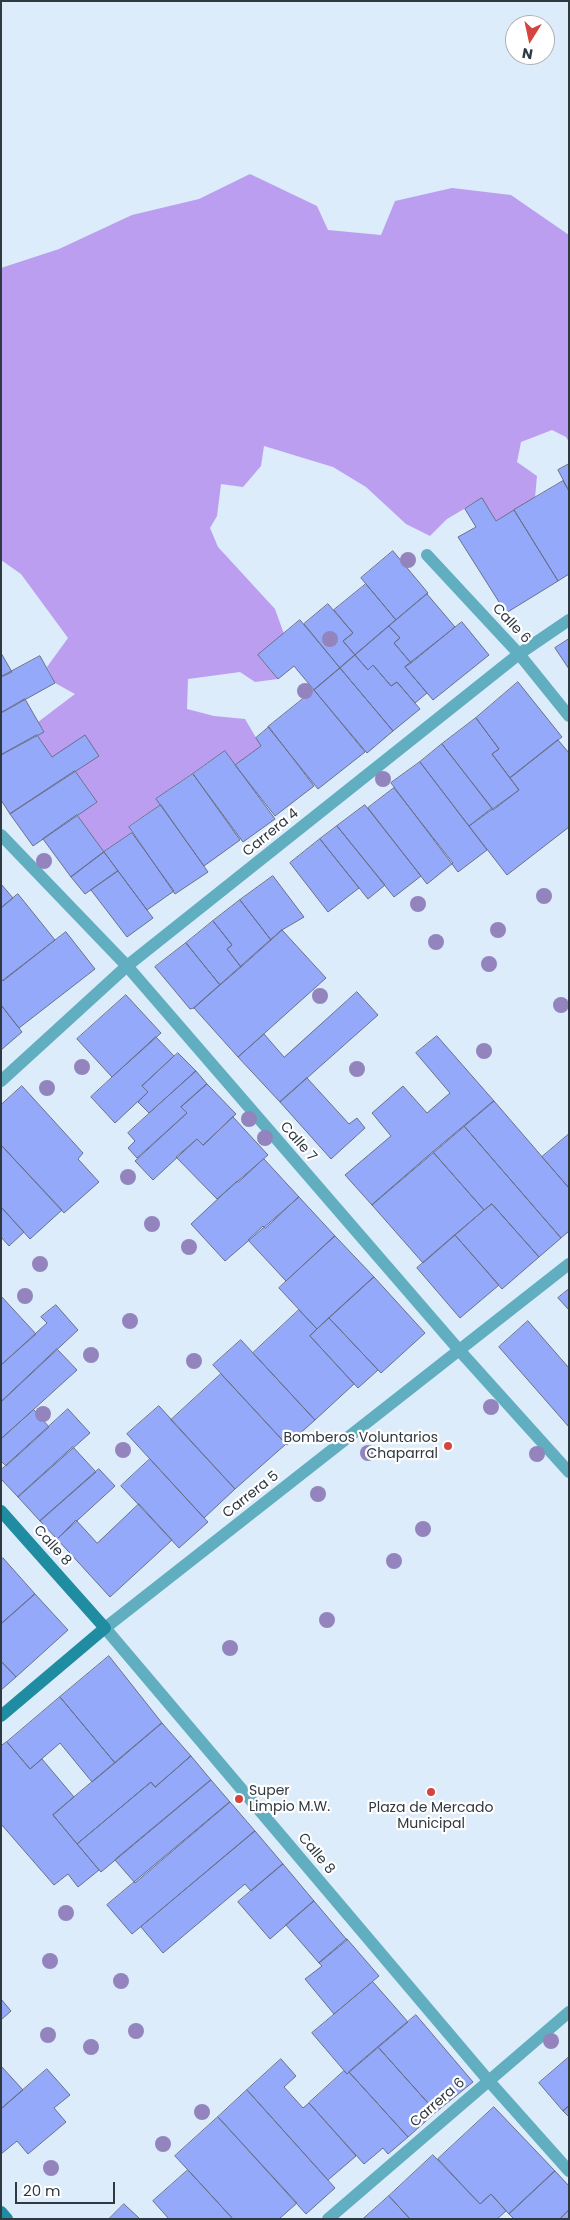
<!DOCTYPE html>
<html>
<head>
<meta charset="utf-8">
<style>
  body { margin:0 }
  #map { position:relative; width:570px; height:2220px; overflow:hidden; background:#dcecfa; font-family:Poppins,sans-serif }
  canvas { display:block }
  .frame { position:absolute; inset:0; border:2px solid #2f3942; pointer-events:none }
  .north { position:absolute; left:505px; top:15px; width:50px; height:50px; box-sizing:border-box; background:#fff; border:1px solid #acb0b3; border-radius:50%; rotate:190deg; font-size:14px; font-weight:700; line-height:20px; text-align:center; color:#2f3942 }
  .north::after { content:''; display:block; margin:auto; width:18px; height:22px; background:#d44540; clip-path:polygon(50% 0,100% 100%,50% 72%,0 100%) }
  .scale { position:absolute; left:15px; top:2182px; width:100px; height:22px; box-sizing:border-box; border:2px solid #2f3942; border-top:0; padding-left:6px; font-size:15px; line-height:18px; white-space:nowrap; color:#2f3942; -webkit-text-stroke:4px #fff; paint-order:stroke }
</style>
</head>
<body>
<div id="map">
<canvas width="570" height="2220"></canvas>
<div class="frame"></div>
<div class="north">N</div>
<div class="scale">20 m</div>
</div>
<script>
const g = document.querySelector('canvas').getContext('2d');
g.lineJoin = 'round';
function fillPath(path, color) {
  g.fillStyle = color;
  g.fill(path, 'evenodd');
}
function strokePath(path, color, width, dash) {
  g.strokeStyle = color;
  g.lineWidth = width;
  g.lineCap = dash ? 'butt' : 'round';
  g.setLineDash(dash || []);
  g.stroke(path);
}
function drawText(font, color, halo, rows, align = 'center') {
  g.font = font + ' Poppins,sans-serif';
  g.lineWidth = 4.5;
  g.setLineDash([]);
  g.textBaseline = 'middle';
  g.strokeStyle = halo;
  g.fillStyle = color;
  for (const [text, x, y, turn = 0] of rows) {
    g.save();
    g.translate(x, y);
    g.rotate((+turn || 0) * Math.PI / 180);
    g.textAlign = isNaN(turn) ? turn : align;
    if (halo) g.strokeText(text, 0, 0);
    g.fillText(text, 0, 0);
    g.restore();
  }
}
fillPath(new Path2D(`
  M250,174L317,206L328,230L381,235L395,201L452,188L511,195L569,235V442L566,437L552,430L521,442L517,462L537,476L535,498L496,521L481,499L447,519L430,536L406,524L366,487L333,467L264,446L261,466L243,487L221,484L217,516L210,528L218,547L275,609L284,634L258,655L278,679L255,682L240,672L188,679L187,709L214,716L245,719L261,746L235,765L225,751L156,799L161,805L129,826L132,833L104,852L77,815L97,802L75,771L52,757L37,735L44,731L38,722L75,694L55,683L47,667L68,638L21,574L1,560V268L59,249L132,215L199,199Z`), '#bb9eef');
const building = new Path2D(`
  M569,464V491L558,470Z
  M563,481L569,491V574L558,581L514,510Z
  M482,498L496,521L514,510L558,581L506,613L458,537L476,527L465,509Z
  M393,551L428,593L396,620L361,578Z
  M366,584L396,620L355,655L343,641L353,633L334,610Z
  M427,594L455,627L411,663L394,643L400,638L389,626Z
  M328,604L353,633L343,641L355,655L340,668L304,624Z
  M300,620L340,668L314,690L294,666L278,679L258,655Z
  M462,622L489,655L433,700L405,667Z
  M389,626L400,638L394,643L411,663L405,667L427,693L415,703L397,682L391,686L373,665L368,670L355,655Z
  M569,639V669L555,648Z
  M1,653L12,672L1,677Z
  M355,655L368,670L373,665L391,686L397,682L420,709L393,731L340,668Z
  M40,656L55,683L1,713V677Z
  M340,668L393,731L367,753L314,690Z
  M518,682L562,737L510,778L492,754L499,749L476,718Z
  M314,690L365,752L318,789L268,727Z
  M25,699L44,732L1,755V713Z
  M476,718L499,749L492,754L519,790L493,810L442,744Z
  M269,727L314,786L275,816L235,765L261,746L256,738Z
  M37,735L52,757L85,735L99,756L10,814L1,800V755Z
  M558,740L569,753V827L507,875L469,826L519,790L510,778Z
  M442,744L492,808L469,826L420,762Z
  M225,751L275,819L243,842L193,774Z
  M420,762L487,850L458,872L391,783Z
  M75,771L97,802L33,846L10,814Z
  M193,774L240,840L204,866L156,799Z
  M394,788L453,863L427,884L368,808Z
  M161,805L208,872L175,894L129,827Z
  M365,805L421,876L394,897L337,826Z
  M77,815L104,852L71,877L43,839Z
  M337,826L385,885L368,899L320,839Z
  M132,833L174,891L147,910L104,852Z
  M320,839L359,888L328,912L290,863Z
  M104,852L118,871L85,894L71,877Z
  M118,871L153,918L127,937L91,890Z
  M273,876L304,917L282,930L271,940L240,900Z
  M1,884L13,898L1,908Z
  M18,894L55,940L3,981L1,979V908Z
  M240,900L271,940L241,967L227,949L232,945L213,921Z
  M213,921L232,945L227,949L241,967L220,985L186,943Z
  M282,930L326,978L238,1057L194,1008Z
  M66,932L95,969L19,1028L1,1005V982Z
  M186,943L220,985L194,1008L190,1009L155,967Z
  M357,992L378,1015L280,1102L238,1057L264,1034L284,1057Z
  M126,995L161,1033L112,1077L77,1039Z
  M1,1005L22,1032L1,1050Z
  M437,1036L494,1101L372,1205L345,1175L391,1136L372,1113L403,1086L427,1113L450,1093L416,1053Z
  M156,1037L174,1056L142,1086L148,1092L115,1123L91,1097Z
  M178,1053L196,1071L149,1113L138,1102L148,1092L142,1086Z
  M196,1071L207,1084L181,1107L187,1113L137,1158L128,1148L135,1141L128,1133Z
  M307,1078L349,1124L357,1118L365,1128L331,1159L280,1102Z
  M207,1084L236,1114L203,1145L197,1139L153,1180L135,1161L187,1113L181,1107Z
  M22,1086L83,1153L78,1159L99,1182L64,1213L1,1145V1105Z
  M494,1101L569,1188V1231L561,1238L464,1126Z
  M233,1117L268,1155L217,1199L176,1157L197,1139L203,1145Z
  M464,1126L561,1238L539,1257L492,1204L484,1210L433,1152Z
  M569,1134V1188L542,1157Z
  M1,1145L62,1210L30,1239L1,1207Z
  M433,1152L484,1210L423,1263L372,1205Z
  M264,1159L299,1197L225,1261L191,1224L237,1181L238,1182Z
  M299,1197L335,1236L286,1281L248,1240L263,1226L265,1228Z
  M492,1204L539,1257L502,1289L455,1235Z
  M1,1207L24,1232L9,1246L1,1237Z
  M455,1235L499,1285L460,1318L417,1268Z
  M335,1236L374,1277L317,1329L279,1288Z
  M374,1277L425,1333L381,1373L329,1318Z
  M569,1289V1310L558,1298Z
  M1,1296L36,1334L1,1365Z
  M56,1305L78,1330L1,1402V1365L47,1323L41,1317Z
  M299,1310L317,1329L310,1336L354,1384L315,1420L253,1353Z
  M329,1318L378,1370L358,1388L310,1336Z
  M528,1321L569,1368V1427L499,1347Z
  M241,1340L315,1420L287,1445L213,1365Z
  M57,1349L77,1370L1,1439V1402Z
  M221,1374L286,1444L235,1489L171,1420Z
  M159,1406L235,1489L204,1518L127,1434Z
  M68,1409L90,1433L18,1497L1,1479V1470Z
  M34,1410L49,1427L6,1466L1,1461V1439Z
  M73,1447L96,1472L40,1521L18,1497Z
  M150,1459L208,1522L179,1548L121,1486Z
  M99,1469L115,1486L57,1539L40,1521Z
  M139,1504L172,1540L110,1597L57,1539L76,1520L97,1543Z
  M3,1558L35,1594L1,1624V1560Z
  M35,1594L68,1630L16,1677L1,1661V1624Z
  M109,1656L162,1723L115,1763L60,1697Z
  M1,1661L16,1677L1,1690Z
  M60,1697L115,1763L92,1782L60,1743L30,1769L7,1742Z
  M162,1723L191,1756L155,1787L151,1782L77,1844L53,1815Z
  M7,1742L30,1769L42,1759L74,1797L53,1815L99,1870L78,1887L68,1874L54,1885L1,1824V1746Z
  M191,1756L211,1780L101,1872L77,1844L151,1782L155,1787Z
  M211,1780L230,1802L135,1883L115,1860Z
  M230,1802L255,1831L132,1934L107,1905Z
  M255,1831L283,1864L251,1891L245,1884L163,1953L141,1927Z
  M283,1864L314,1901L270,1939L238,1902Z
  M314,1901L347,1940L319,1963L286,1925Z
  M347,1939L379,1976L334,2014L305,1979L322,1966L319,1963Z
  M373,1982L408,2022L347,2074L312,2033Z
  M1,1999L11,2011L1,2020Z
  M416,2015L473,2082L436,2112L378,2047Z
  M378,2047L436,2112L408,2137L349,2072Z
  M569,2057V2106L563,2111L539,2083Z
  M281,2059L296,2076L284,2087L303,2108L309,2103L356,2156L328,2180L247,2090Z
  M1,2066L23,2090L1,2109Z
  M47,2069L70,2095L54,2108L66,2122L28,2154L17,2141L1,2154V2109Z
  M344,2071L347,2074L349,2072L408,2137L388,2154L383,2148L364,2164L309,2103Z
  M247,2090L335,2188L306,2214L218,2117Z
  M569,2106V2117L563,2111Z
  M494,2107L555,2171L509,2214L491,2194L480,2204L438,2159Z
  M218,2117L297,2203L279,2219H233L175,2156Z
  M433,2155L480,2204L491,2194L506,2211L497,2219H410L389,2196Z
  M188,2170L233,2219H169L153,2201Z
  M555,2171L569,2186V2210L560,2219H514L509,2214Z
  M389,2196L410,2219H363Z
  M124,2204L140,2219H109Z
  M569,2210V2219H560Z`);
fillPath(building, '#94a9f9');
strokePath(building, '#68708b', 1);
strokePath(new Path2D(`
  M427,555L519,654L569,716
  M1,835L127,966L459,1350L569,1472
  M1,1081L127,966L519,654L569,620
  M569,1264L105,1628L488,2080L569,2171
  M328,2219L569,2012`), '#61aec0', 12);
strokePath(new Path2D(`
  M1,1511L105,1628L1,1716
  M1,2212L7,2219`), '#1f8ca1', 12);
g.fillStyle = '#9384bd';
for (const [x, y] of [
  [408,560],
  [330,639],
  [305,691],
  [383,779],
  [44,861],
  [544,896],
  [418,904],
  [498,930],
  [436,942],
  [489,964],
  [320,996],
  [561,1005],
  [484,1051],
  [82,1067],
  [357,1069],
  [47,1088],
  [249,1119],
  [265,1138],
  [128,1177],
  [152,1224],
  [189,1247],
  [40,1264],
  [25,1296],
  [130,1321],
  [91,1355],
  [194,1361],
  [491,1407],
  [43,1414],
  [123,1450],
  [368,1453],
  [537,1454],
  [318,1494],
  [423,1529],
  [394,1561],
  [327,1620],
  [230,1648],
  [66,1913],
  [50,1961],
  [121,1981],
  [136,2031],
  [48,2035],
  [551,2041],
  [91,2047],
  [202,2112],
  [163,2144],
  [51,2168]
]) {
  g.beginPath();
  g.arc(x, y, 8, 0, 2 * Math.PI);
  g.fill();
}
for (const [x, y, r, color] of [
  [448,1446,5,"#d44540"],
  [431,1792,5,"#d44540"],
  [239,1799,5,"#d44540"]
]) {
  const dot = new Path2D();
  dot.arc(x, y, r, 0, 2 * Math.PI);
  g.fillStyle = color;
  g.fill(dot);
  strokePath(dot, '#fff', 2);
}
drawText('14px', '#2f3942', '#fff', [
  ["Calle 6",511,624,47],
  ["Carrera 4",271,833,-39],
  ["Calle 7",298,1142,49],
  ["Carrera 5",251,1495,-38],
  ["Calle 8",52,1546,48],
  ["Calle 8",316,1854,50],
  ["Carrera 6",438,2103,-41]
]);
drawText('14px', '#2f3942', '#fff', [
  ["Bomberos Voluntarios",438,1438],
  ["Chaparral",438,1454],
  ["Super",249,1791,"left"],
  ["Limpio M.W.",249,1807,"left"],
  ["Plaza de Mercado",431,1808,"center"],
  ["Municipal",431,1824,"center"]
], 'right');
</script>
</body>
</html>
